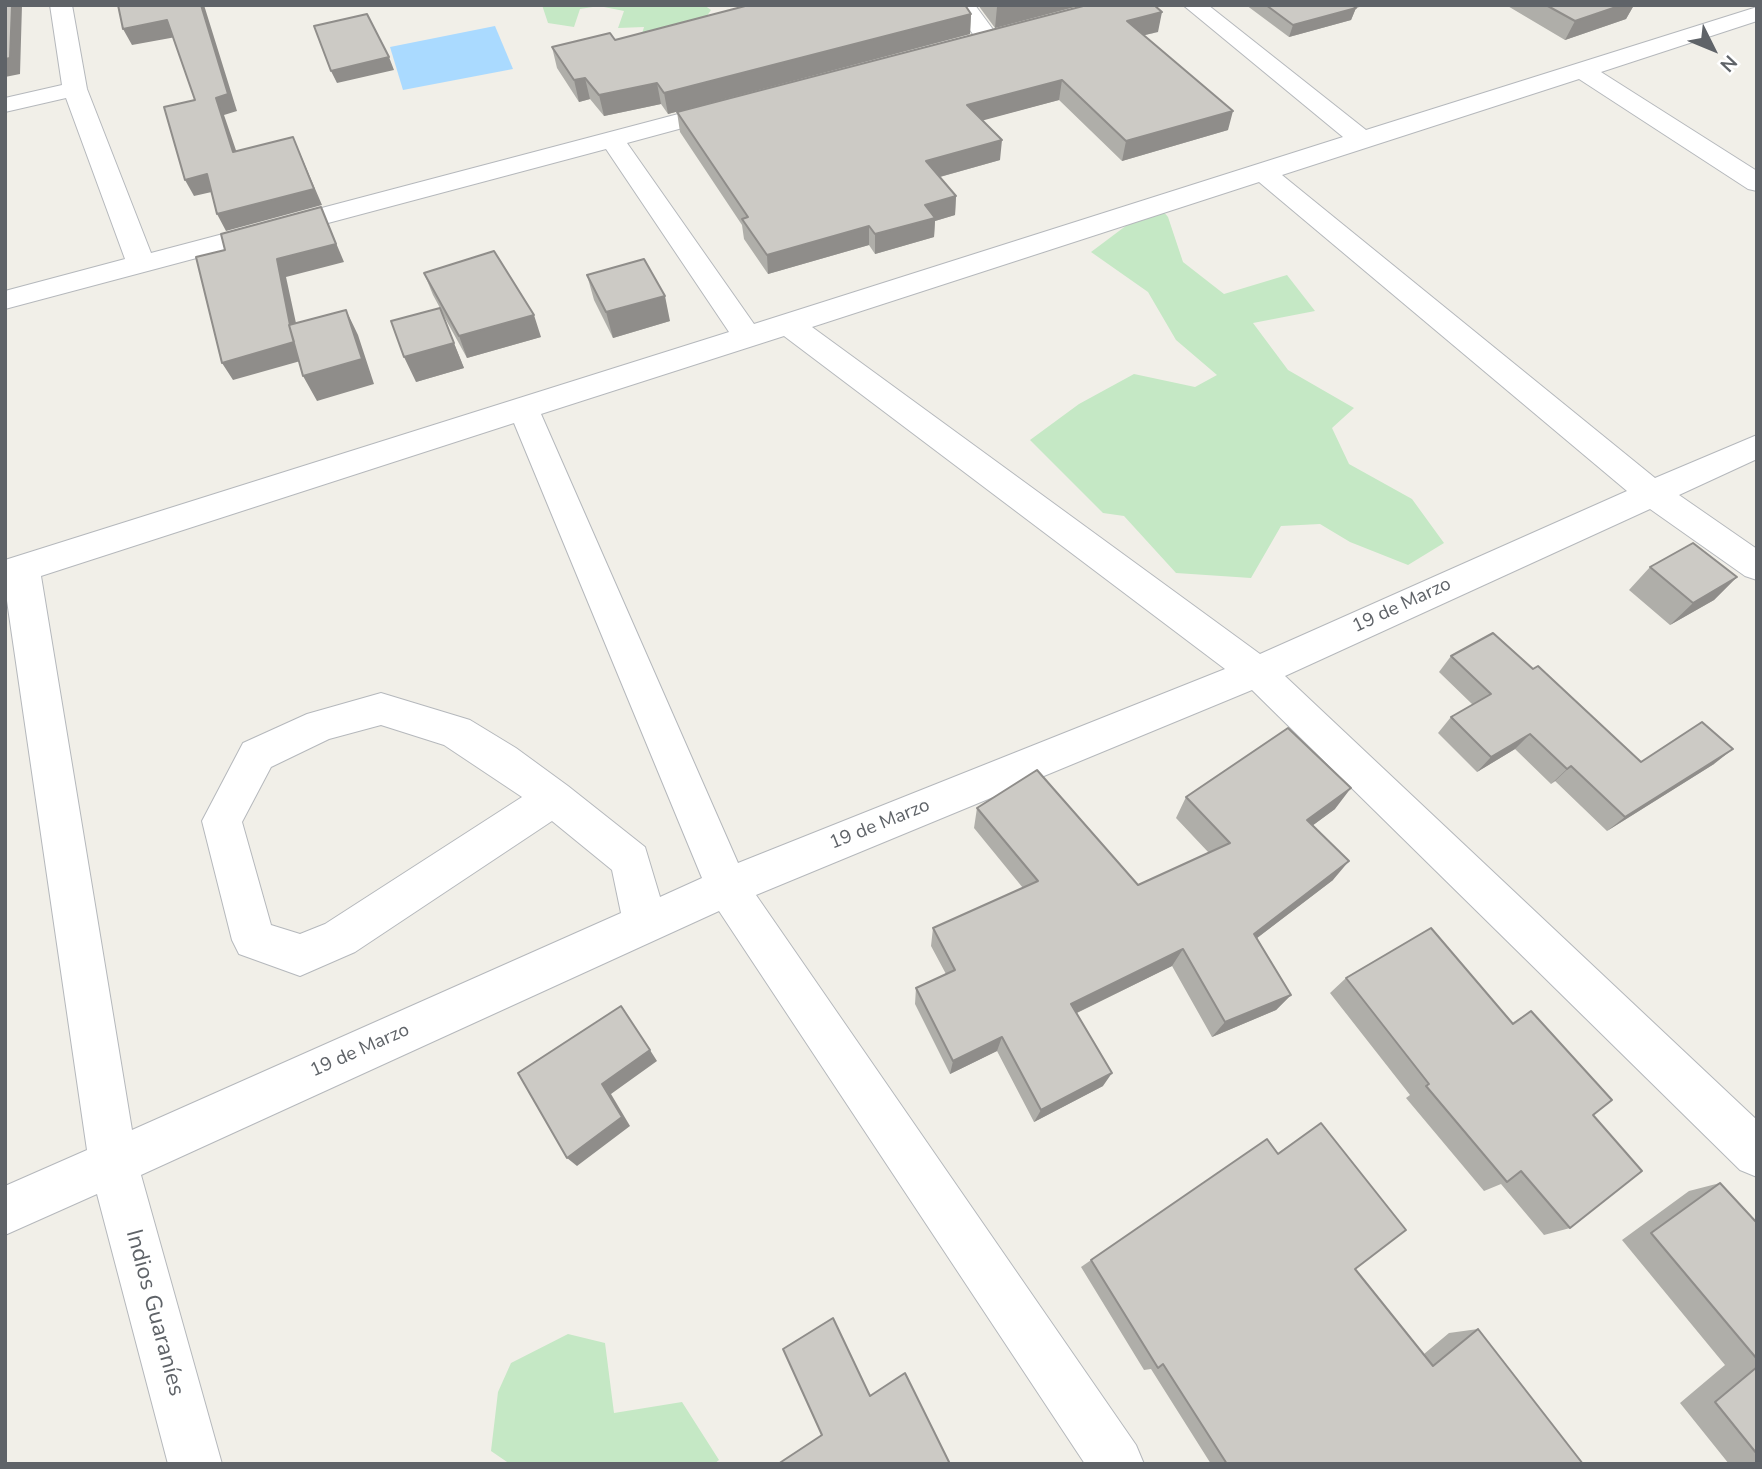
<!DOCTYPE html>
<html>
<head>
<meta charset="utf-8">
<style>
  body { margin:0 }
  #map { position:relative; width:1762px; height:1469px; overflow:hidden; background:#f1efe8; font-family:"Nunito Sans",sans-serif }
  canvas { display:block }
  .frame { position:absolute; inset:0; border:7px solid #5f6368; pointer-events:none }
  .north { position:absolute; left:1678px; top:14px; width:70px; height:70px; -webkit-text-stroke:5px #fff; paint-order:stroke; rotate:133deg; font-size:19px; font-weight:700; line-height:28px; text-align:center; color:#5f6368 }
  .north::after { content:''; display:block; margin:auto; width:24px; height:32px; background:#5f6368; clip-path:polygon(50% 0,100% 100%,50% 72%,0 100%) }
</style>
</head>
<body>
<div id="map">
<canvas width="1762" height="1469"></canvas>
<div class="frame"></div>
<div class="north">N</div>
</div>
<script>
const g = document.querySelector('canvas').getContext('2d');
g.lineJoin = 'round';
function fillPath(path, color) {
  g.fillStyle = color;
  g.fill(path, 'evenodd');
}
function strokePath(path, color, width, dash) {
  g.strokeStyle = color;
  g.lineWidth = width;
  g.lineCap = dash ? 'butt' : 'round';
  g.setLineDash(dash || []);
  g.stroke(path);
}
function drawText(font, color, halo, rows, align = 'center') {
  g.font = font + ' "Nunito Sans",sans-serif';
  g.lineWidth = 5;
  g.setLineDash([]);
  g.textBaseline = 'middle';
  g.strokeStyle = halo;
  g.fillStyle = color;
  for (const [text, x, y, turn = 0] of rows) {
    g.save();
    g.translate(x, y);
    g.rotate((+turn || 0) * Math.PI / 180);
    g.textAlign = isNaN(turn) ? turn : align;
    if (halo) g.strokeText(text, 0, 0);
    g.fillText(text, 0, 0);
    g.restore();
  }
}
fillPath(new Path2D(`
  M542,5H704L711,10L702,23L642,34L644,27L618,28L624,11L599,6L580,9L574,27L548,23Z
  M1162,210L1168,217L1183,262L1224,294L1287,275L1315,311L1253,323L1288,370L1354,408L1332,428L1349,464L1412,499L1444,543L1408,565L1350,542L1320,524L1281,526L1251,578L1176,573L1124,516L1103,513L1030,440L1079,404L1134,374L1195,387L1217,375L1176,340L1148,292L1091,252L1131,222Z
  M568,1334L605,1343L614,1413L682,1402L719,1460L714,1464H510L491,1451L498,1392L511,1363Z`), '#c5e8c5');
fillPath(new Path2D(`
  M495,26L513,69L403,90L390,47Z`), '#aadaff');
const minor = new Path2D(`
  M50,5H72L87,89L151,253L720,103L729,101L738,103L741,108L738,113L627,143L754,324L1343,137L1183,5H1208L1366,130L1757,7V21L1601,72L1757,171V191L1748,189L1579,79L1282,175L1655,478L1757,435V459L1679,495L1757,549V580L1745,576L1650,509L1285,676L1757,1120V1177L1740,1170L1252,690L756,895L1136,1445L1144,1464H1085L719,911L141,1175L222,1464H168L97,1194L5,1235V1186L87,1150L5,587V560L729,332L606,149L5,309V291L125,259L66,98L5,112V98L62,85ZM1259,182L1627,491L1260,654L812,327ZM784,336L1225,669L738,863L541,414ZM514,423L702,878L660,897L645,847L568,786L516,748L470,720L381,693L307,714L243,743L202,821L232,940L239,954L300,976L355,952L552,821L612,870L621,913L132,1130L41,576ZM381,725L444,745L522,797L325,924L300,934L271,925L242,822L271,767L329,739Z
  M952,5H975L1000,39L996,44H980Z`);
strokePath(minor, '#b5b8bc', 2);
fillPath(minor, '#fff');
fillPath(new Path2D(`
  M978,5H1082L995,28Z
  M1246,5H1366L1356,8L1351,20L1289,37Z
  M1506,5H1634L1626,19L1565,40Z
  M971,14L970,34L668,114L661,104L604,116L590,99L579,102L557,68L552,47L615,40Z
  M1158,32L1144,35L1228,130L1122,161L1059,100L982,120L1000,160L940,177L956,196L955,215L935,221L934,237L875,254L869,245L768,274L744,239L742,225L680,132L677,112Z
  M424,273L541,337L467,358L440,309L464,368L416,382L440,308L433,295Z
  M587,275L670,321L613,338L594,300Z
  M1650,567L1737,577L1714,600L1670,625L1629,590Z
  M1451,656L1533,669L1641,762L1714,764L1607,831L1555,781L1551,784L1515,749L1477,772L1438,733L1451,717L1473,705L1439,672Z
  M1186,797L1335,809L1313,825L1333,880L1257,938L1291,995L1276,1010L1212,1037L1172,966L1077,1013L1103,1086L1034,1122L997,1051L950,1074L915,1004L916,988L946,974L931,946L933,928L1023,888L974,828L977,808L1138,885L1209,853L1176,818Z
  M1346,978L1512,1023L1531,1011L1593,1115L1570,1228L1544,1235L1501,1184L1484,1191L1406,1098L1410,1095L1330,993Z
  M1321,1123L1355,1269L1424,1354L1449,1333L1478,1329L1583,1464H1211L1151,1369L1144,1370L1081,1267L1267,1139L1278,1153Z
  M1720,1183L1757,1223V1464H1729L1680,1403L1725,1365L1622,1240L1689,1191Z`), '#afaea9');
fillPath(new Path2D(`
  M12,5H22L20,74L5,77V59Z
  M201,5H204L237,111L224,115L242,168L233,152L216,98Z
  M1004,5H1082L995,28L997,7Z
  M1342,5H1366L1340,12Z
  M1622,5H1634L1626,19L1565,40L1575,21Z
  M1356,8L1351,20L1289,37L1293,25Z
  M1162,12L1158,32L1124,40L1127,21Z
  M971,14L970,34L668,114L664,93Z
  M167,20L176,37L132,45L123,29Z
  M389,57L394,70L337,83L331,71Z
  M585,78L590,99L579,102L574,80Z
  M1062,80L1059,100L966,125L967,105Z
  M657,83L661,104L604,116L599,95Z
  M1233,111L1228,130L1122,161L1126,141Z
  M293,137L322,205L226,231L217,214Z
  M1002,140L1000,160L925,181L926,161Z
  M207,174L216,191L194,196L185,180Z
  M956,196L955,215L935,221L934,237L875,254V234L925,205Z
  M321,207L344,262L286,277L304,360L233,380L222,363L277,259Z
  M869,226V245L768,274L767,255Z
  M665,296L670,321L613,338L606,312Z
  M346,310L358,335L374,384L317,401L303,376Z
  M534,315L541,337L467,358L459,336Z
  M454,343L464,368L416,382L404,357Z
  M1737,577L1714,600L1670,625L1693,603Z
  M1530,734L1515,749L1477,772L1491,757Z
  M1733,749L1714,764L1607,831L1625,817Z
  M1571,766L1555,781L1551,784L1567,769Z
  M1351,788L1335,809L1293,840L1307,820Z
  M1349,861L1333,880L1240,951L1254,934Z
  M1183,949L1172,966L1064,1019L1071,1004Z
  M1291,995L1276,1010L1212,1037L1225,1022Z
  M1002,1037L997,1051L950,1074L953,1061Z
  M650,1050L657,1061L611,1094L630,1126L577,1166L567,1158L602,1084Z
  M1112,1073L1103,1086L1034,1122L1041,1110Z`), '#8f8d8a');
const building = new Path2D(`
  M5,5H12L10,58L5,59Z
  M118,5H201L228,94L216,98L233,152L293,137L314,189L217,214L207,174L185,180L164,107L195,100L167,20L123,29Z
  M749,5H965L971,14L664,93L657,83L599,95L585,78L574,80L552,47L610,33L615,40Z
  M1087,5H1154L1162,12L1127,21L1233,111L1126,141L1062,80L967,105L1002,140L926,161L956,196L925,205L935,218L875,234L869,226L767,255L742,219L748,217L677,112Z
  M1266,5H1352L1356,8L1293,25Z
  M1546,5H1622L1575,21Z
  M367,14L389,57L331,71L314,26Z
  M321,207L336,244L277,259L290,325H289L294,342L222,363L196,257L225,250L221,234Z
  M494,251L534,315L459,336L424,273Z
  M644,259L665,296L606,312L587,275Z
  M440,308L454,343L404,357L391,321Z
  M346,310L362,359L303,376L289,325Z
  M1693,543L1737,577L1693,603L1650,567Z
  M1493,633L1533,669L1538,666L1641,762L1702,722L1733,749L1625,817L1571,766L1567,769L1530,734L1491,757L1451,717L1491,694L1451,656Z
  M1288,728L1351,788L1307,820L1349,861L1254,934L1291,995L1225,1022L1183,949L1071,1004L1112,1073L1041,1110L1002,1037L953,1061L916,988L955,970L933,928L1038,881L977,808L1037,770L1138,885L1230,843L1186,797Z
  M1431,928L1513,1024L1531,1011L1612,1100L1593,1115L1642,1171L1570,1228L1521,1171L1507,1182L1426,1086L1429,1084L1346,978Z
  M621,1006L650,1050L602,1084L622,1117L567,1158L518,1073Z
  M1321,1123L1406,1230L1355,1269L1433,1366L1478,1329L1583,1464H1227L1163,1364L1158,1368L1091,1260L1267,1139L1278,1154Z
  M1720,1183L1757,1223V1359L1651,1233Z
  M833,1318L870,1396L905,1373L950,1464H778L822,1435L783,1349Z
  M1757,1367V1454L1715,1402Z`);
fillPath(building, '#cccac5');
strokePath(building, '#8f8d8a', 2);
drawText('19px', '#5f6368', '#fff', [
  ["19 de Marzo",1402,606,-25],
  ["19 de Marzo",880,825,-22],
  ["19 de Marzo",360,1051,-24]
]);
drawText('23px', '#5f6368', '#fff', [
  ["Indios Guaraníes",154,1313,75]
]);
</script>
</body>
</html>
